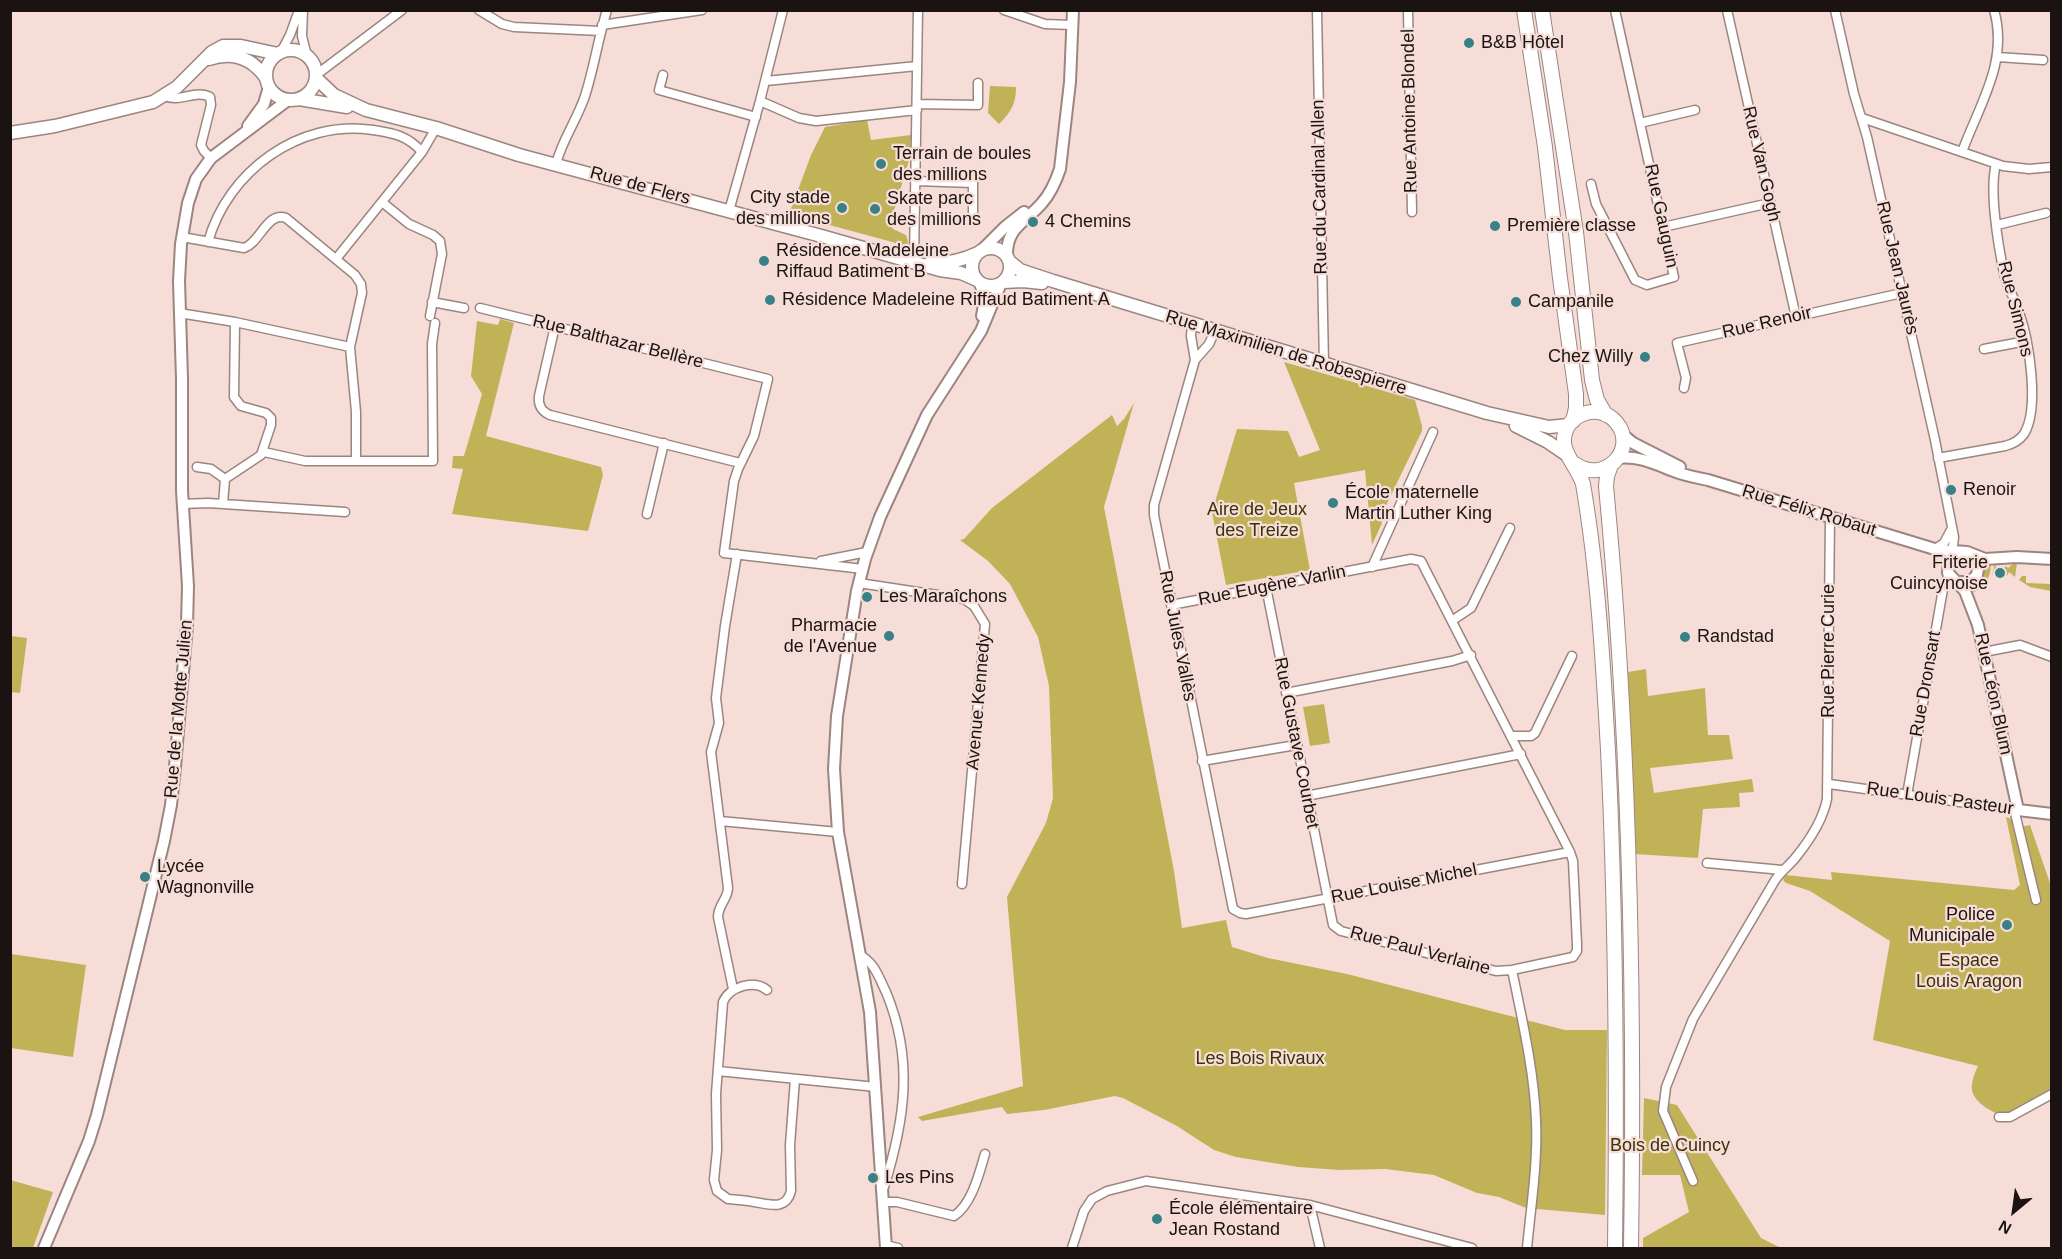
<!DOCTYPE html>
<html>
<head>
<meta charset="utf-8">
<style>
  body { margin:0 }
  #map { position:relative; width:2062px; height:1259px; overflow:hidden; background:#f6ddd7; font-family:Arial,sans-serif }
  canvas { display:block }
  .frame { position:absolute; inset:0; border:12px solid #1b1311; pointer-events:none }
  .north { position:absolute; left:1984px; top:1181px; width:60px; height:60px; -webkit-text-stroke:4px #f6ddd7; paint-order:stroke; rotate:209deg; font-size:16px; font-weight:700; line-height:24px; text-align:center; color:#1b1311 }
  .north::after { content:''; display:block; margin:auto; width:21px; height:27px; background:#1b1311; clip-path:polygon(50% 0,100% 100%,50% 72%,0 100%) }
</style>
</head>
<body>
<div id="map">
<canvas width="2062" height="1259"></canvas>
<div class="frame"></div>
<div class="north">N</div>
</div>
<script>
const g = document.querySelector('canvas').getContext('2d');
g.lineJoin = 'round';
function fillPath(path, color) {
  g.fillStyle = color;
  g.fill(path, 'evenodd');
}
function strokePath(path, color, width, dash) {
  g.strokeStyle = color;
  g.lineWidth = width;
  g.lineCap = dash ? 'butt' : 'round';
  g.setLineDash(dash || []);
  g.stroke(path);
}
function drawText(font, color, halo, rows, align = 'center') {
  g.font = font + ' Arial,sans-serif';
  g.lineWidth = 4.5;
  g.setLineDash([]);
  g.textBaseline = 'middle';
  g.strokeStyle = halo;
  g.fillStyle = color;
  for (const [text, x, y, turn = 0] of rows) {
    g.save();
    g.translate(x, y);
    g.rotate((+turn || 0) * Math.PI / 180);
    g.textAlign = isNaN(turn) ? turn : align;
    if (halo) g.strokeText(text, 0, 0);
    g.fillText(text, 0, 0);
    g.restore();
  }
}
fillPath(new Path2D(`
  M990,86L1016,87C1016,104 1011,112 999,124L988,113Z
  M867,120L871,140L911,135L910,157L890,224L893,229L906,235L908,242L907,246L789,214L811,155L825,127Z
  M500,319L514,323L486,436L601,467L603,475L588,531L452,514L463,469L452,468L453,456H464L482,394L471,376L477,321L498,325Z
  M1284,362L1415,400L1422,426V431L1380,518L1382,523L1372,545L1365,470L1294,483L1310,570L1226,585L1212,512L1237,429L1288,431L1299,457L1320,450Z
  M1134,403L1104,507L1174,871L1182,928L1226,920L1232,947L1268,958L1347,974L1565,1030H1607L1605,1215L1526,1208L1499,1197L1477,1193L1434,1175L1385,1169L1340,1170L1298,1167L1236,1157L1214,1150L1177,1126L1123,1098L1115,1096L1044,1110L1007,1114L1002,1107L922,1121L918,1117L1023,1086L1007,897L1046,823L1053,798L1049,686L1038,637L1010,584L988,561L960,540L964,539L992,508L1112,415L1117,426L1124,419Z
  M2016,561L2017,563L2015,577L2009,572L2007,576L2006,570H1994L1992,576L1995,562H2000L1995,566L1998,569L2000,566L2003,569L2006,566L2008,568Z
  M1990,562C1993,575 1984,591 1970,593L1968,589L1982,578L1986,564Z
  M2022,576H2026V583L2051,584V591L2030,587L2019,580Z
  M11,636L27,638L20,693L11,692Z
  M1646,669L1648,696L1705,688L1708,735H1729L1733,759L1650,768L1654,793L1752,779L1754,792L1739,793L1740,807L1703,809L1698,858L1635,854L1628,672Z
  M1324,704L1330,743L1310,746L1303,707Z
  M2006,817L2014,820L2016,828L2030,825L2051,886V1091L2006,1116C1994,1114 1974,1103 1972,1090C1971,1082 1975,1072 1978,1066L1873,1040L1890,941L1810,891L1786,883L1783,880L1786,875L1832,880L1831,872L2014,890L2020,885Z
  M11,954L86,965L73,1057L11,1048Z
  M1644,1098L1677,1105L1761,1238L1781,1248H1643V1238L1689,1212L1680,1175H1642Z
  M10,1180L53,1192L33,1248H11Z`), '#c1b258');
const minor = new Path2D(`
  M303,10L302,36L307,56
  M479,10L502,24L514,27L601,31
  M1004,10L1045,24L1072,25
  M1317,10L1324,364
  M1408,10L1412,212
  M1727,10L1796,317
  M1835,10L1854,94L1867,137L1935,440L1954,537L1952,554
  M602,25L702,10
  M281,52L290,35L299,10
  M1997,57L2043,60
  M316,75L402,10
  M663,75L659,90L756,117
  M766,81L917,66
  M165,96C180,103 196,89 210,97L211,105L201,145L204,151L211,158
  M760,101L799,118L816,121L917,110
  M917,104L978,105V83
  M1862,118L2003,166L2029,169L2052,167
  M1640,123L1695,110
  M1962,152C1979,105 2009,62 1994,10
  M556,164C562,140 577,120 585,96C594,68 598,39 607,10
  M915,181L973,183V217
  M1591,184L1596,204L1635,280L1647,285L1674,277L1615,10
  M382,202L409,224L433,235L440,241L442,254L430,316
  M729,211L760,101L783,10
  M1997,225L2046,213
  M1663,227L1770,203
  M182,237L244,248C260,243 267,211 286,218L355,275L361,284L362,293L350,347L356,412V461
  M208,242C228,171 299,119 373,130C394,133 408,136 422,152
  M336,259L422,152L436,128
  M914,261L918,10
  M432,302L464,308
  M480,308L768,379L754,436L738,469L734,481L724,553L863,569
  M179,313L235,322L350,347
  M1192,324L1191,336L1195,360L1154,505V515L1233,909L1240,913L1246,914L1570,852
  M555,326L539,396C538,405 541,411 550,415L740,463
  M1984,349L2026,341
  M1195,360L1209,344L1215,331
  M1684,388L1686,378L1677,343L1902,293
  M264,452L305,461H433L432,344L435,323
  M1938,458L2005,446C2013,444 2019,441 2024,434C2040,408 2029,340 2019,312C2015,299 2007,287 2004,273C1998,245 1989,190 1996,164
  M197,467L211,469L225,479L223,504
  M225,479L261,455L271,425V418L266,413L241,406L234,397L235,322
  M182,504L208,503L345,512
  M647,514L664,443
  M1935,549L1944,543L1951,530
  M821,561L867,552
  M1372,567L1433,432
  M859,583L964,599L974,606L985,624L962,884
  M1171,605L1411,559L1421,561L1570,852L1573,861L1577,944V951L1573,957L1512,970L1496,971L1341,931L1333,925L1266,587
  M1453,620L1471,608L1510,528
  M1984,652L2020,645L2052,657
  M1286,693L1452,661L1471,655
  M1511,736H1531L1535,733L1572,656
  M1202,761L1296,745
  M1829,784L2018,810
  M1907,795L1943,589L1949,575
  M1306,796L1521,754
  M2014,809L2036,900
  M720,821L838,832
  M1707,863L1782,870
  M860,955C875,963 879,978 886,992C914,1059 905,1120 884,1187
  M1512,970C1522,1019 1534,1070 1536,1120C1538,1162 1531,1206 1527,1248
  M733,989L718,917C718,905 728,899 728,888L711,752L719,723L716,698L725,626L737,554
  M767,990C754,979 729,987 723,1002L716,1094L717,1150L714,1180L717,1191L728,1199C737,1200 745,1200 754,1202C769,1204 786,1211 791,1191L790,1145L795,1079
  M718,1071L876,1087
  M1999,1117H2010L2052,1094
  M1693,1181L1663,1111L1666,1087L1693,1019L1774,882C1780,872 1789,866 1796,857C1809,841 1823,819 1827,799L1830,517
  M883,1202H897L954,1216C972,1204 979,1174 985,1154
  M1310,1205L1320,1248
  M886,1245L898,1248
  M1072,1248L1084,1211L1092,1199L1107,1191L1146,1181L1310,1205L1472,1248`);
const tertiary = new Path2D(`
  M248,126L264,104L269,87
  M982,250L1005,227L1024,212
  M1007,256C1006,227 1026,222 1042,203C1051,193 1056,181 1060,169L1070,82L1073,10
  M980,283L985,299L982,316
  M1622,434L1633,443L1680,467
  M1618,458C1640,455 1659,466 1679,473C1688,476 1698,478 1708,480L1938,550L1967,552L1985,559L2017,557L2052,559
  M1958,552L1949,560L1948,573L1965,591L1978,625L2018,810L2052,814
  M1958,582H1970L1977,575L1979,563L1974,555
  M44,1248L89,1141L97,1115L164,841L171,805L175,767L187,625L188,586L182,491V379L179,281L181,244L188,203L196,179L211,158L288,100
  M886,1248L870,1012L838,832L834,769L837,716L857,591L865,559L880,517L927,415L981,331L1001,283`);
const secondary = new Path2D(`
  M266 75a25 25 0 1 1 50 0a25 25 0 1 1-50 0Z
  M209,59C233,51 252,58 266,78
  M316,78L334,95L366,110L436,128L519,155L825,237L940,270L961,273L977,280
  M299,99L347,107
  M10,133L55,126L153,102L177,87L212,52L223,46H241L278,54
  M972 267a19 19 0 1 1 38 0a19 19 0 1 1-38 0Z
  M1009,261L1020,270L1053,281L1487,413L1549,427L1569,425
  M930,263C947,264 963,260 978,253
  M1003,282L1023,281L1042,283
  M1516,426L1548,442L1567,455`);
const trunk = new Path2D(`
  M1524,10L1545,147L1560,278L1576,394V408L1573,421
  M1542,10L1576,232L1592,380L1597,400L1606,415
  M1575,464C1604,485 1639,449 1616,422C1598,401 1562,415 1564,443C1565,456 1579,470 1583,484C1598,572 1603,662 1608,750C1616,916 1617,1082 1615,1248
  M1611,465L1607,476L1606,486C1630,740 1635,994 1631,1248`);
strokePath(minor, '#9c8580', 11);
strokePath(tertiary, '#9c8580', 14);
strokePath(secondary, '#9c8580', 15);
strokePath(trunk, '#9c8580', 16);
strokePath(minor, '#fff', 8);
strokePath(tertiary, '#fff', 10);
strokePath(secondary, '#fff', 12);
strokePath(trunk, '#fff', 14);
for (const [x, y, r, color] of [
  [1469,43,6,"#398186"],
  [881,164,6,"#398186"],
  [842,208,6,"#398186"],
  [875,209,6,"#398186"],
  [1033,222,6,"#398186"],
  [1495,226,6,"#398186"],
  [764,261,6,"#398186"],
  [770,300,6,"#398186"],
  [1516,302,6,"#398186"],
  [1645,357,6,"#398186"],
  [1951,490,6,"#398186"],
  [1333,503,6,"#398186"],
  [2000,573,6,"#398186"],
  [867,597,6,"#398186"],
  [889,636,6,"#398186"],
  [1685,637,6,"#398186"],
  [145,877,6,"#398186"],
  [2007,925,6,"#398186"],
  [873,1178,6,"#398186"],
  [1157,1219,6,"#398186"]
]) {
  const dot = new Path2D();
  dot.arc(x, y, r, 0, 2 * Math.PI);
  g.fillStyle = color;
  g.fill(dot);
  strokePath(dot, '#f6ddd7', 2);
}
drawText('18px', '#1b1311', '#f6ddd7', [
  ["B&B Hôtel",1481,43],
  ["Terrain de boules",893,154],
  ["des millions",893,175],
  ["City stade",830,198,"right"],
  ["des millions",830,219,"right"],
  ["Skate parc",887,199],
  ["des millions",887,220],
  ["4 Chemins",1045,222],
  ["Première classe",1507,226],
  ["Résidence Madeleine",776,251],
  ["Riffaud Batiment B",776,272],
  ["Résidence Madeleine Riffaud Batiment A",782,300],
  ["Campanile",1528,302],
  ["Chez Willy",1633,357,"right"],
  ["Renoir",1963,490],
  ["École maternelle",1345,493],
  ["Martin Luther King",1345,514],
  ["Friterie",1988,563,"right"],
  ["Cuincynoise",1988,584,"right"],
  ["Les Maraîchons",879,597],
  ["Pharmacie",877,626,"right"],
  ["de l'Avenue",877,647,"right"],
  ["Randstad",1697,637],
  ["Lycée",157,867],
  ["Wagnonville",157,888],
  ["Police",1995,915,"right"],
  ["Municipale",1995,936,"right"],
  ["Les Pins",885,1178],
  ["École élémentaire",1169,1209],
  ["Jean Rostand",1169,1230]
], 'left');
drawText('18px', '#1b1311', '#f6ddd7', [
  ["Rue Antoine Blondel",1410,111,-91],
  ["Rue Van Gogh",1761,164,77],
  ["Rue de Flers",640,186,15],
  ["Rue du Cardinal Allen",1320,187,-91],
  ["Rue Gauguin",1661,216,78],
  ["Rue Jean Jaurès",1897,268,77],
  ["Rue Simons",2015,309,76],
  ["Rue Renoir",1767,323,-13],
  ["Rue Balthazar Bellère",618,342,14],
  ["Rue Maximilien de Robespierre",1286,353,17],
  ["Rue Félix Robaut",1809,511,17],
  ["Rue Eugène Varlin",1272,586,-11],
  ["Rue Jules Vallès",1177,636,79],
  ["Rue Pierre Curie",1829,651,-90],
  ["Rue Dronsart",1926,684,-80],
  ["Rue Léon Blum",1993,694,78],
  ["Avenue Kennedy",979,702,-85],
  ["Rue de la Motte Julien",179,709,-85],
  ["Rue Gustave Courbet",1296,743,79],
  ["Rue Louis Pasteur",1940,799,8],
  ["Rue Louise Michel",1404,884,-11],
  ["Rue Paul Verlaine",1420,951,15]
]);
drawText('18px', '#3a3307', '#f6ddd7', [
  ["Aire de Jeux",1257,510],
  ["des Treize",1257,531],
  ["Espace",1969,961],
  ["Louis Aragon",1969,982],
  ["Les Bois Rivaux",1260,1059],
  ["Bois de Cuincy",1670,1146]
]);
</script>
</body>
</html>
